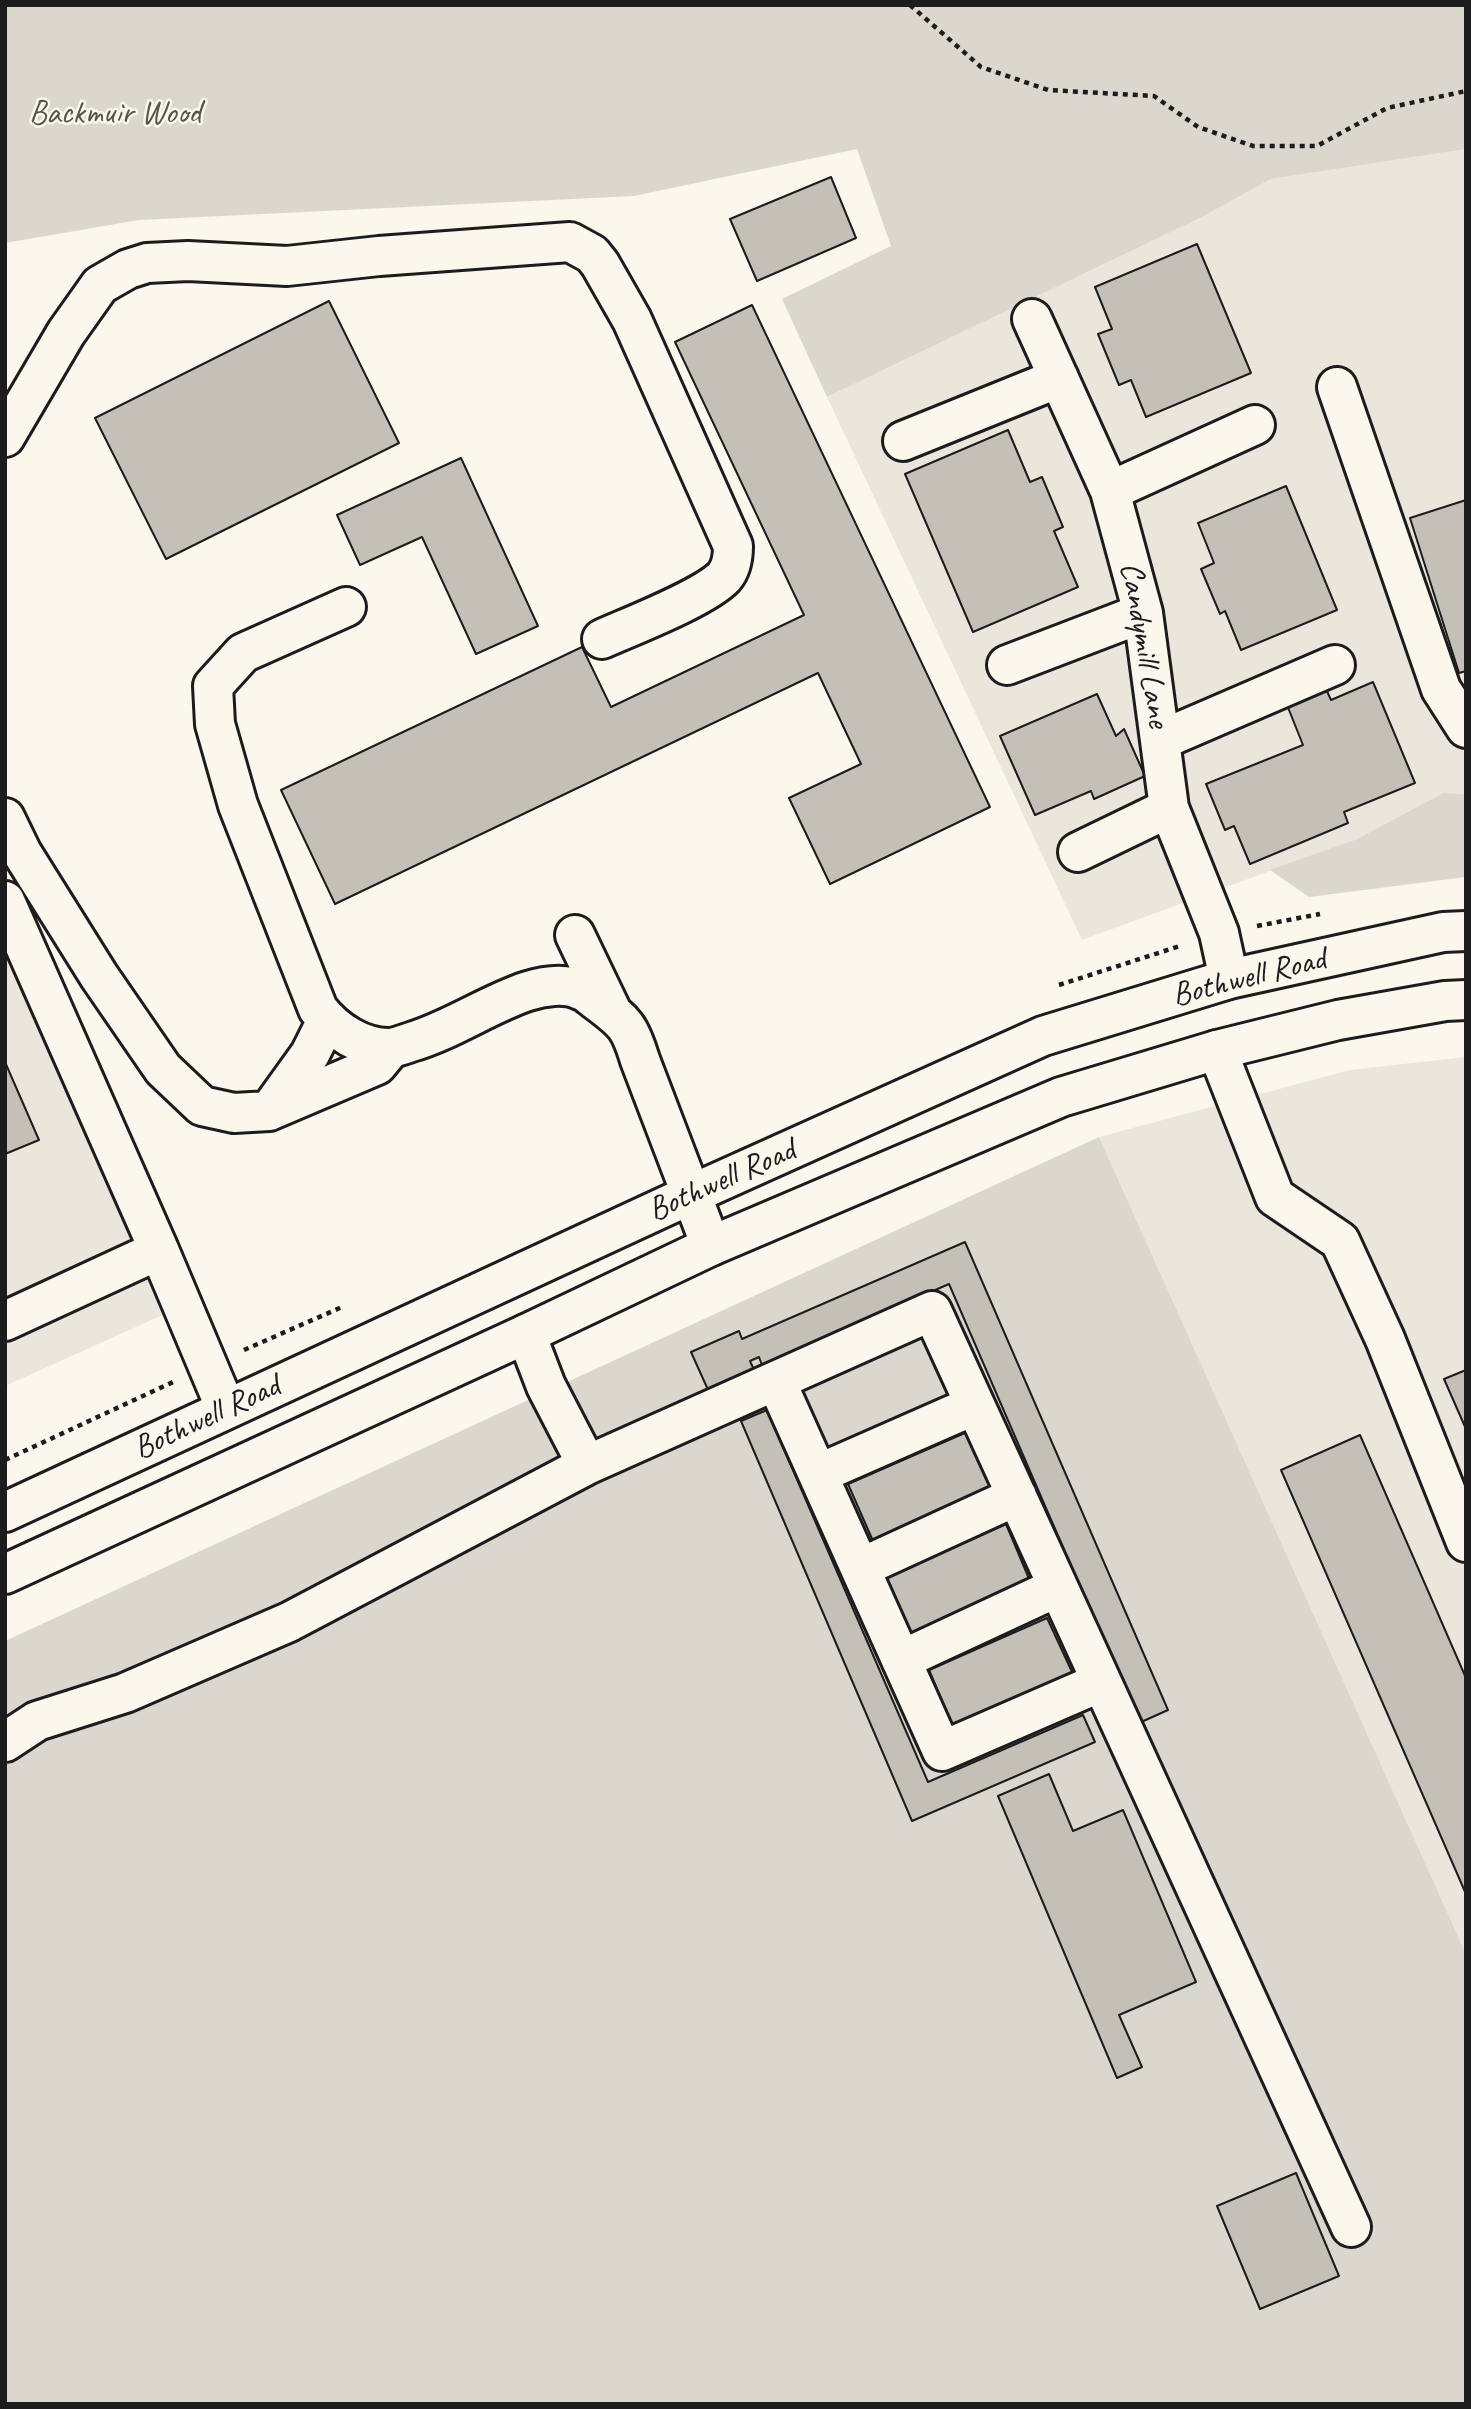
<!DOCTYPE html>
<html>
<head>
<meta charset="utf-8">
<style>
  body { margin:0 }
  #map { position:relative; width:1471px; height:2409px; overflow:hidden; background:#fbf7ec; font-family:Caveat,sans-serif }
  canvas { display:block }
  .frame { position:absolute; inset:0; border:7px solid #1c1c1c; pointer-events:none }
</style>
</head>
<body>
<div id="map">
<canvas width="1471" height="2409"></canvas>
<div class="frame"></div>
</div>
<script>
const g = document.querySelector('canvas').getContext('2d');
g.lineJoin = 'round';
function fillPath(path, color) {
  g.fillStyle = color;
  g.fill(path, 'evenodd');
}
function strokePath(path, color, width, dash) {
  g.strokeStyle = color;
  g.lineWidth = width;
  g.lineCap = dash ? 'butt' : 'round';
  g.setLineDash(dash || []);
  g.stroke(path);
}
function drawText(font, color, halo, rows, align = 'center') {
  g.font = font + ' Caveat,sans-serif';
  g.lineWidth = 5;
  g.setLineDash([]);
  g.textBaseline = 'middle';
  g.strokeStyle = halo;
  g.fillStyle = color;
  for (const [text, x, y, turn = 0] of rows) {
    g.save();
    g.translate(x, y);
    g.rotate((+turn || 0) * Math.PI / 180);
    g.textAlign = isNaN(turn) ? turn : align;
    if (halo) g.strokeText(text, 0, 0);
    g.fillText(text, 0, 0);
    g.restore();
  }
}
fillPath(new Path2D(`
  M1466,149V794L1443,793L1357,839L1082,940L827,397L1202,217L1271,179Z
  M5,887L198,1299L5,1386Z
  M1466,1057V1954L1099,1137L1350,1070Z`), '#eae6dc');
fillPath(new Path2D(`
  M5,5H1466V149L1271,179L1202,217L827,397L782,299L891,246L857,149L634,196L139,220L5,243Z
  M1443,793L1466,794V877L1309,897L1270,870L1357,839Z
  M1099,1137L1466,1954V2404H5V1641Z`), '#dad7ce');
const building = new Path2D(`
  M831,177L856,238L757,281L730,219Z
  M1197,244L1251,373L1146,417L1131,380L1119,385L1098,334L1112,329L1095,287Z
  M329,301L399,443L166,559L95,418Z
  M752,305L990,807L830,884L789,798L861,764L818,673L335,904L281,790L582,647L611,707L804,615L675,342Z
  M1008,430L1030,482L1042,477L1063,527L1054,531L1078,587L973,632L905,474Z
  M461,458L538,626L476,654L422,537L360,565L337,515Z
  M1286,486L1337,610L1241,650L1225,611L1220,614L1201,569L1214,563L1198,523Z
  M1466,500V671L1459,673L1410,518Z
  M1373,682L1415,783L1344,812L1348,823L1250,864L1234,826L1225,830L1206,784L1303,745L1287,705L1326,689L1331,700Z
  M1097,694L1116,736L1124,729L1145,776L1094,799L1091,791L1035,815L1000,736Z
  M5,1062L39,1140L5,1154Z
  M965,1242L1168,1710L1139,1723L949,1284L762,1365L759,1357L750,1361L755,1372L709,1392L691,1352L739,1331L742,1339Z
  M1466,1370V1429L1444,1379Z
  M767,1410L928,1782L1083,1715L1095,1742L912,1821L741,1421Z
  M967,1432L992,1489L873,1541L848,1484Z
  M1360,1435L1466,1678V1894L1281,1470Z
  M1006,1524L1030,1581L911,1634L886,1577Z
  M1047,1618L1073,1674L953,1727L929,1670Z
  M1049,1774L1073,1831L1123,1810L1196,1982L1119,2015L1142,2067L1117,2078L998,1796Z
  M1296,2173L1339,2276L1260,2309L1217,2206Z`);
fillPath(building, '#c3c0b8');
strokePath(building, '#1c1c1c', 2);
const minor = new Path2D(`
  M1032,319L1110,491L1143,613L1169,808L1219,933L1229,979
  M1337,387L1441,689L1466,728
  M5,437L66,333L100,285L128,269L147,263L188,261L287,266L379,256L570,242L592,254L600,264L632,320L733,546C733,557 731,569 724,577C704,598 631,626 602,639
  M903,441L1059,378
  M1110,491L1255,425
  M346,607L243,653L213,686L215,724L238,805L318,1009C335,1031 362,1049 391,1048C397,1047 405,1044 411,1042C452,1030 488,1004 528,991C544,986 565,983 580,990C587,992 592,998 598,1002C626,1023 630,1027 640,1060L711,1246
  M1007,665L1143,613
  M1161,740L1335,665
  M5,818L22,853L99,976L163,1069L202,1106L234,1113L269,1111L377,1065L391,1048
  M1078,852L1169,808
  M5,901L159,1250
  M575,935L612,1012
  M1217,1050L1275,1197L1340,1241L1385,1339L1466,1542
  M269,1111L310,1054L327,1020
  M5,1321L159,1250L226,1409
  M776,1381L942,1751L1101,1682
  M587,1465L932,1311L1351,2227
  M818,1474L975,1405
  M860,1568L1017,1496
  M901,1660L1058,1587
  M5,1742L37,1721L125,1693L289,1622L587,1465L546,1386L526,1334`);
const major = new Path2D(`
  M5,1512L692,1194L1043,1036L1229,979L1443,932L1466,931
  M5,1574L526,1334L711,1246L1061,1097L1217,1050L1338,1020L1445,1001L1466,1000`);
strokePath(minor, '#1c1c1c', 44);
strokePath(major, '#1c1c1c', 44);
strokePath(new Path2D(`
  M910,5L981,67L1048,90L1154,96L1198,127L1253,146H1317L1387,108L1466,91
  M1257,926L1320,914
  M1059,985L1180,946
  M244,1350L342,1307
  M5,1460L173,1382`), '#1c1c1c', 4.5, [5, 5]);
strokePath(minor, '#fbf7ec', 38);
strokePath(major, '#fbf7ec', 38);
drawText('33px', '#555451', '#fbf7ec', [
  ["Backmuir Wood",115,114]
]);
drawText('33px', '#1c1c1c', '#fbf7ec', [
  ["Candymill Lane",1144,645,80],
  ["Bothwell Road",1249,978,-14],
  ["Bothwell Road",722,1181,-24],
  ["Bothwell Road",207,1418,-25]
]);
</script>
</body>
</html>
